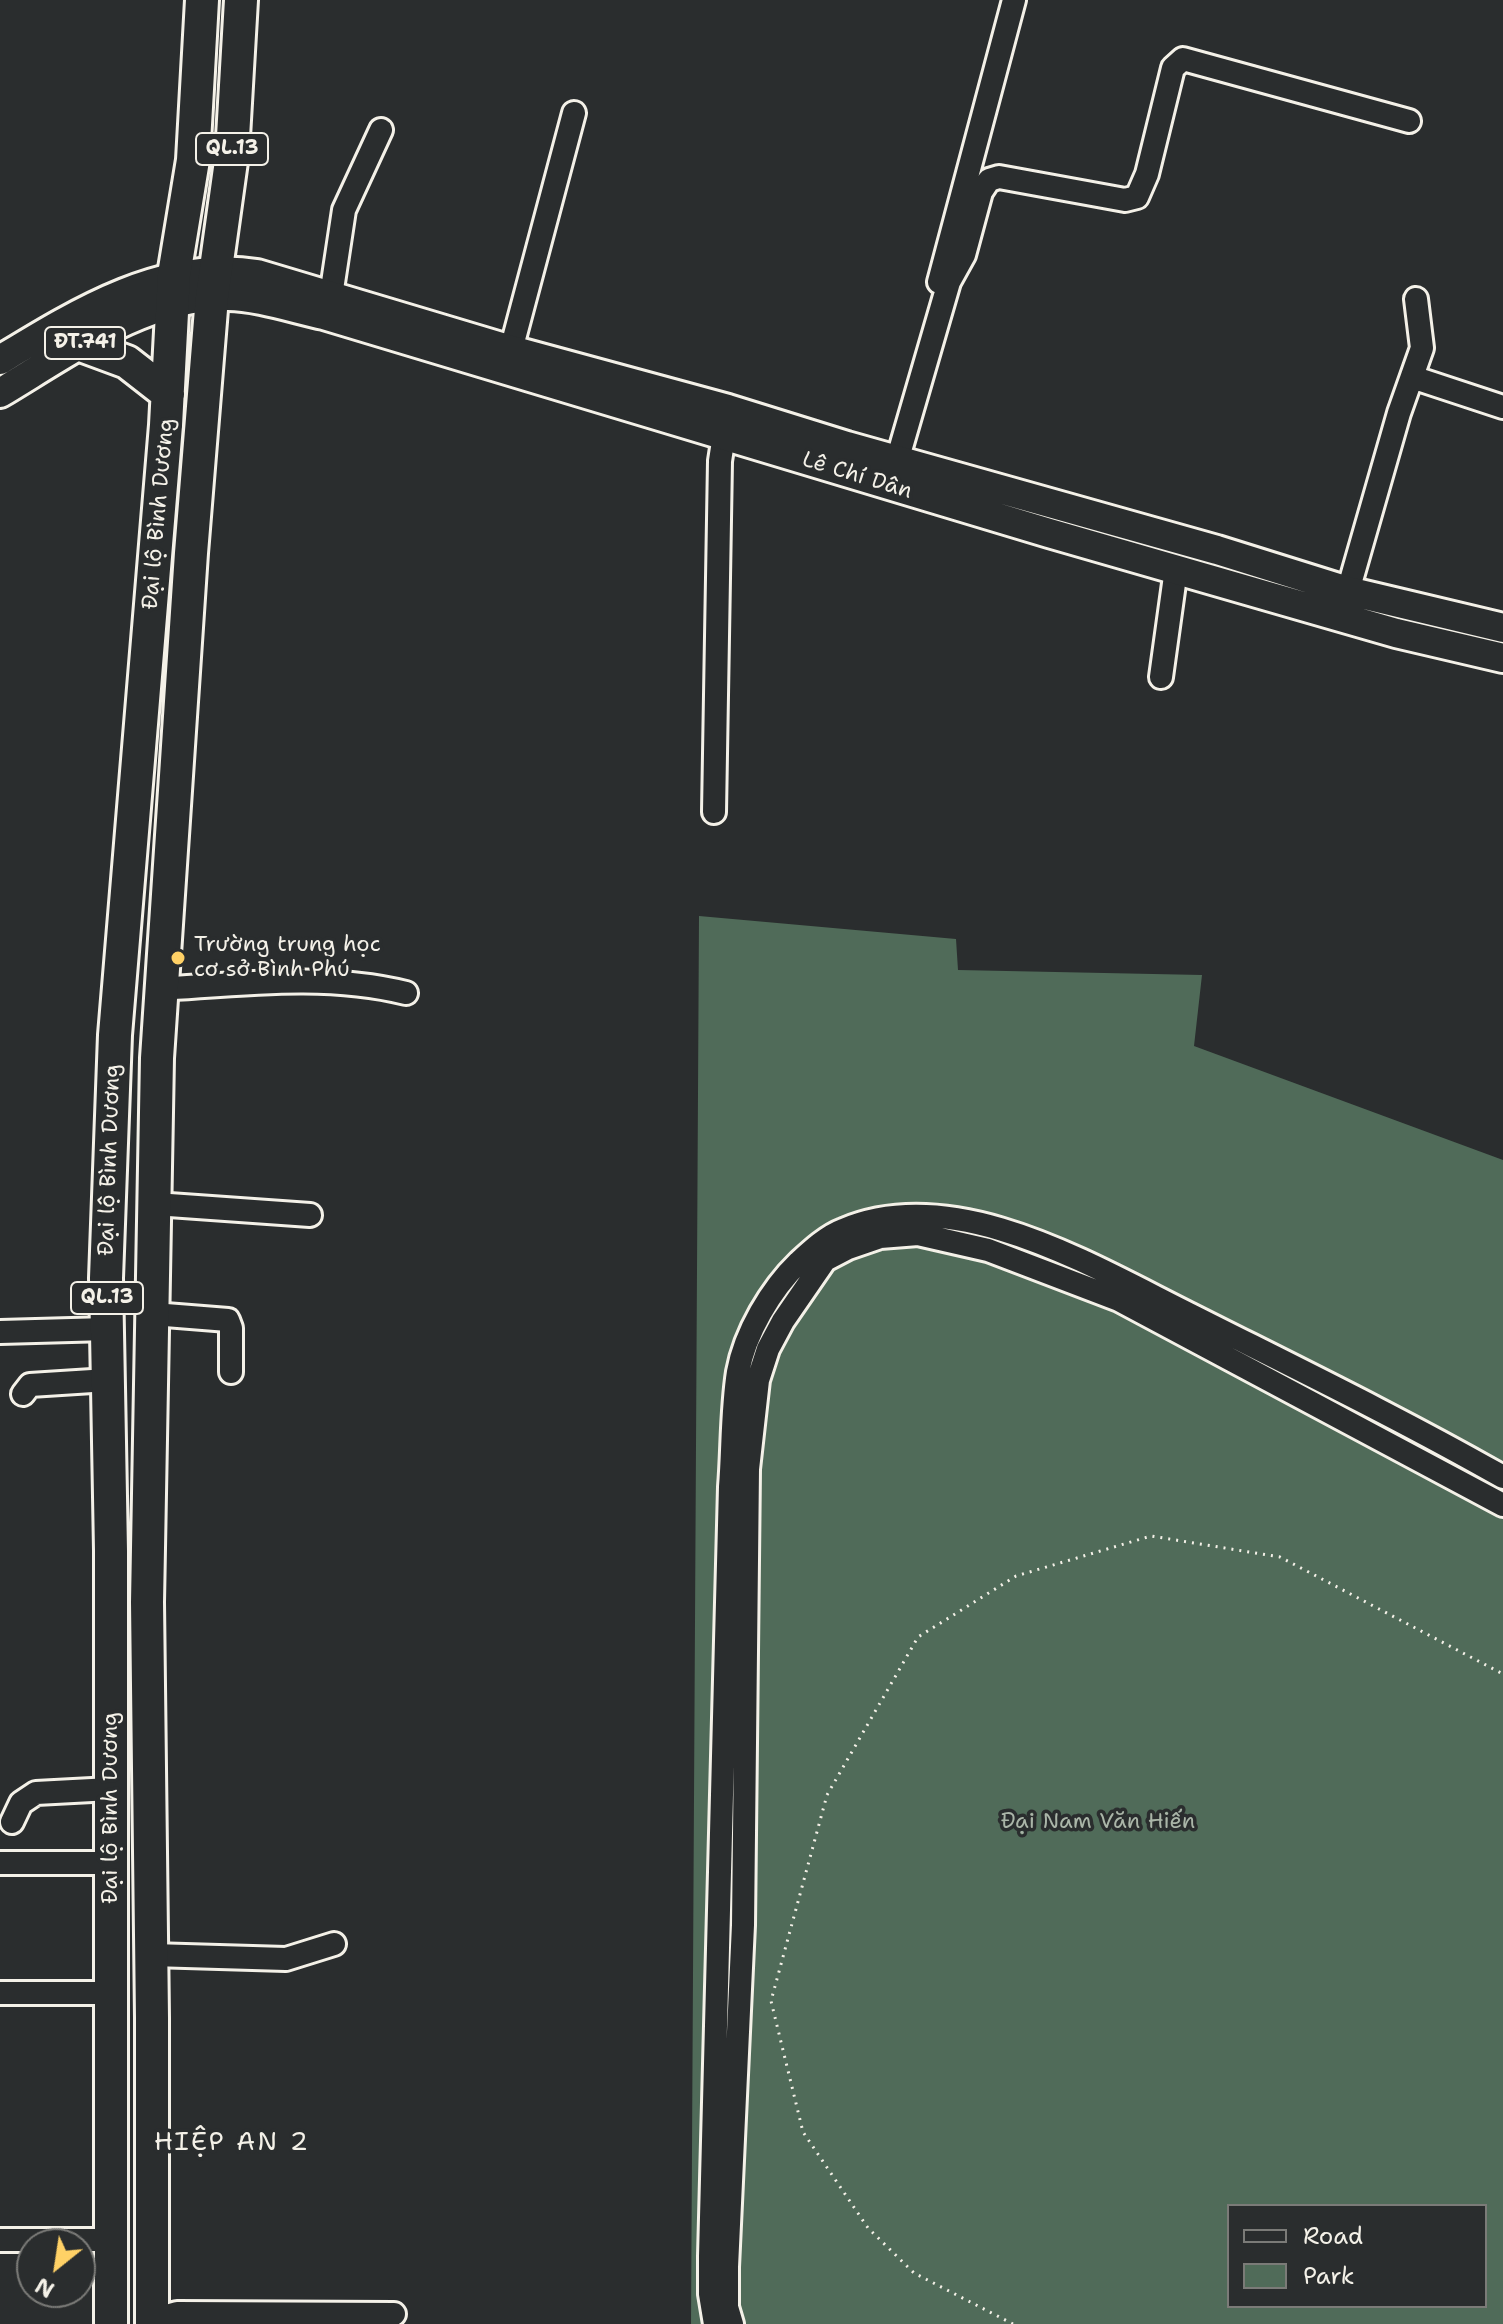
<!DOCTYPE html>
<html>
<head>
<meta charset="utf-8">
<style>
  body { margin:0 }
  #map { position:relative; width:1503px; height:2324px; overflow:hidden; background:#2a2d2e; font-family:"Shantell Sans",sans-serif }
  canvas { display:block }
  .legend { position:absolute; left:1227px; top:2204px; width:260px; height:104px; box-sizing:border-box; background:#2a2d2e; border:2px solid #7b7b78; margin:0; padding:10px 14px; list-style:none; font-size:24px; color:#f4f1e8 }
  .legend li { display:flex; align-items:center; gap:16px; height:40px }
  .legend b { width:40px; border:2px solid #7b7b78 }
  .north { position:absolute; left:16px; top:2228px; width:80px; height:80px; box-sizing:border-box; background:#2a2d2e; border:2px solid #7b7b78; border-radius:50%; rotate:210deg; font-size:22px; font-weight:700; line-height:32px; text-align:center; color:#f4f1e8 }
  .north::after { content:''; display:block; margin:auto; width:28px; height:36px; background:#ffd166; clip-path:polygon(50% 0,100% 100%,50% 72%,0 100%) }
</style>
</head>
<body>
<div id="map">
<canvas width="1503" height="2324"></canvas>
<ul class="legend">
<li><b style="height:10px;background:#2a2d2e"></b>Road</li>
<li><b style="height:22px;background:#506b59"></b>Park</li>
</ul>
<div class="north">N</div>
</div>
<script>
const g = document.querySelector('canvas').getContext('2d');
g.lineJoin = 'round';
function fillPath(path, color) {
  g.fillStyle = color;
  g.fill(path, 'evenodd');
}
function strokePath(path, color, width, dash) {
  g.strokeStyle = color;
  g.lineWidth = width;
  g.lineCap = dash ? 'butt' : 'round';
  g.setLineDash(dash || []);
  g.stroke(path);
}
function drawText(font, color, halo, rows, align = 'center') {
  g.font = font + ' "Shantell Sans",sans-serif';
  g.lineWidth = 7;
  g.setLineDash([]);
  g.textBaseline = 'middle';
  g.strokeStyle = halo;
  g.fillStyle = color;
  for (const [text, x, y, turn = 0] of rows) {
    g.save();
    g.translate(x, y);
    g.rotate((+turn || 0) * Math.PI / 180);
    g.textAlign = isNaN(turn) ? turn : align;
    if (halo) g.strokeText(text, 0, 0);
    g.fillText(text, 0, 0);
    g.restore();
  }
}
fillPath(new Path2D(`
  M699,916L956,939L958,970L1202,975L1194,1046L1503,1160V2324H691ZM1229,2206H1485V2306H1229Z`), '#506b59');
const minor = new Path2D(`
  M939,282L1014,0
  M331,296L344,210L381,130
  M511,350L574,113
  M1412,377L1503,407
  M897,461L949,282L964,255L981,192L989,180L999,177L1125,200L1137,197L1147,174L1173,68L1183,59L1409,121
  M1348,591L1399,413L1422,348L1416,299
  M1161,677L1176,569
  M714,812L720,461L726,422
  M161,989C242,984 326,973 406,993
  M155,1204L310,1215
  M153,1314L228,1320L231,1328V1372
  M0,1332L107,1329
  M23,1394L30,1385L108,1380
  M12,1822L21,1803L36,1793L111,1789
  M0,1863H111
  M152,1955L286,1959L334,1944
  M0,1993H111
  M0,2240H111
  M152,2320L177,2313L394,2314
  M715,2324L710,2294V2256L730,1487C733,1450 732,1410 738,1372C745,1333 771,1289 799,1262C811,1251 827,1236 843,1230C955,1182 1092,1266 1191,1315C1296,1368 1401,1419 1503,1477
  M732,2324L727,2307V2267L743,1925L748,1469L758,1380L768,1349L783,1321L825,1260L848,1248L880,1237L918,1234L988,1250L1119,1300L1503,1505`);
const major = new Path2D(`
  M0,360C77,313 164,259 257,274L511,350L728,409L847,446L1217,550L1348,591L1503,628
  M0,393C67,353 148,294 228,296C256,296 296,309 324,315L1049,533L1396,633L1503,658`);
const highway = new Path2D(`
  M81,345L127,362L168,394
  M111,2324V1551L106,1278L115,1035L166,425L174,275L193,160L202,0
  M152,2324V2018L147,1602L157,1058L191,553L212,297L232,154L241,0`);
strokePath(minor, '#f4f1e8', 28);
strokePath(major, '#f4f1e8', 34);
strokePath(highway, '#f4f1e8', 38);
strokePath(new Path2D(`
  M1013,2324L914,2273L868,2228L803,2132L771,2001L827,1795L918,1637L1016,1576L1151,1536L1280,1557L1503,1674`), '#f4f1e8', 3, [2, 6]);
strokePath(minor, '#2a2d2e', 22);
strokePath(major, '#2a2d2e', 28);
strokePath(highway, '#2a2d2e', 32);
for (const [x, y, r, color] of [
  [178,958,8,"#ffd166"]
]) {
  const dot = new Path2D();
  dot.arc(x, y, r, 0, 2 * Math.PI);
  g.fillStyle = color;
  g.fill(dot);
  strokePath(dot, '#2a2d2e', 3);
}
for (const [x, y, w] of [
  [232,149,72],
  [85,343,80],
  [107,1298,72]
]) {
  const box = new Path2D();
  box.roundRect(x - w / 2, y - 16, w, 32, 6);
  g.fillStyle = '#2a2d2e';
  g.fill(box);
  strokePath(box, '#f4f1e8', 2);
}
drawText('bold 20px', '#f4f1e8', null, [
  ["QL.13",232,149],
  ["ĐT.741",85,343],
  ["QL.13",107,1298]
]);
drawText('22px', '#f4f1e8', '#2a2d2e', [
  ["Lê Chí Dân",857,476,17],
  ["Đại lộ Bình Dương",159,514,-85],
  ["Đại lộ Bình Dương",110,1160,-88],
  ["Đại lộ Bình Dương",111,1808,-90]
]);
drawText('22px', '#f4f1e8', '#2a2d2e', [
  ["Trường trung học",194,945],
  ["cơ sở Bình Phú",194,970]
], 'left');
drawText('22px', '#aab5a8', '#2a2d2e', [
  ["Đại Nam Văn Hiến",1098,1822]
]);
g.letterSpacing = '2px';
drawText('26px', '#f4f1e8', '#2a2d2e', [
  ["HIỆP AN 2",232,2143]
]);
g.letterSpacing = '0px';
</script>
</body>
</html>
